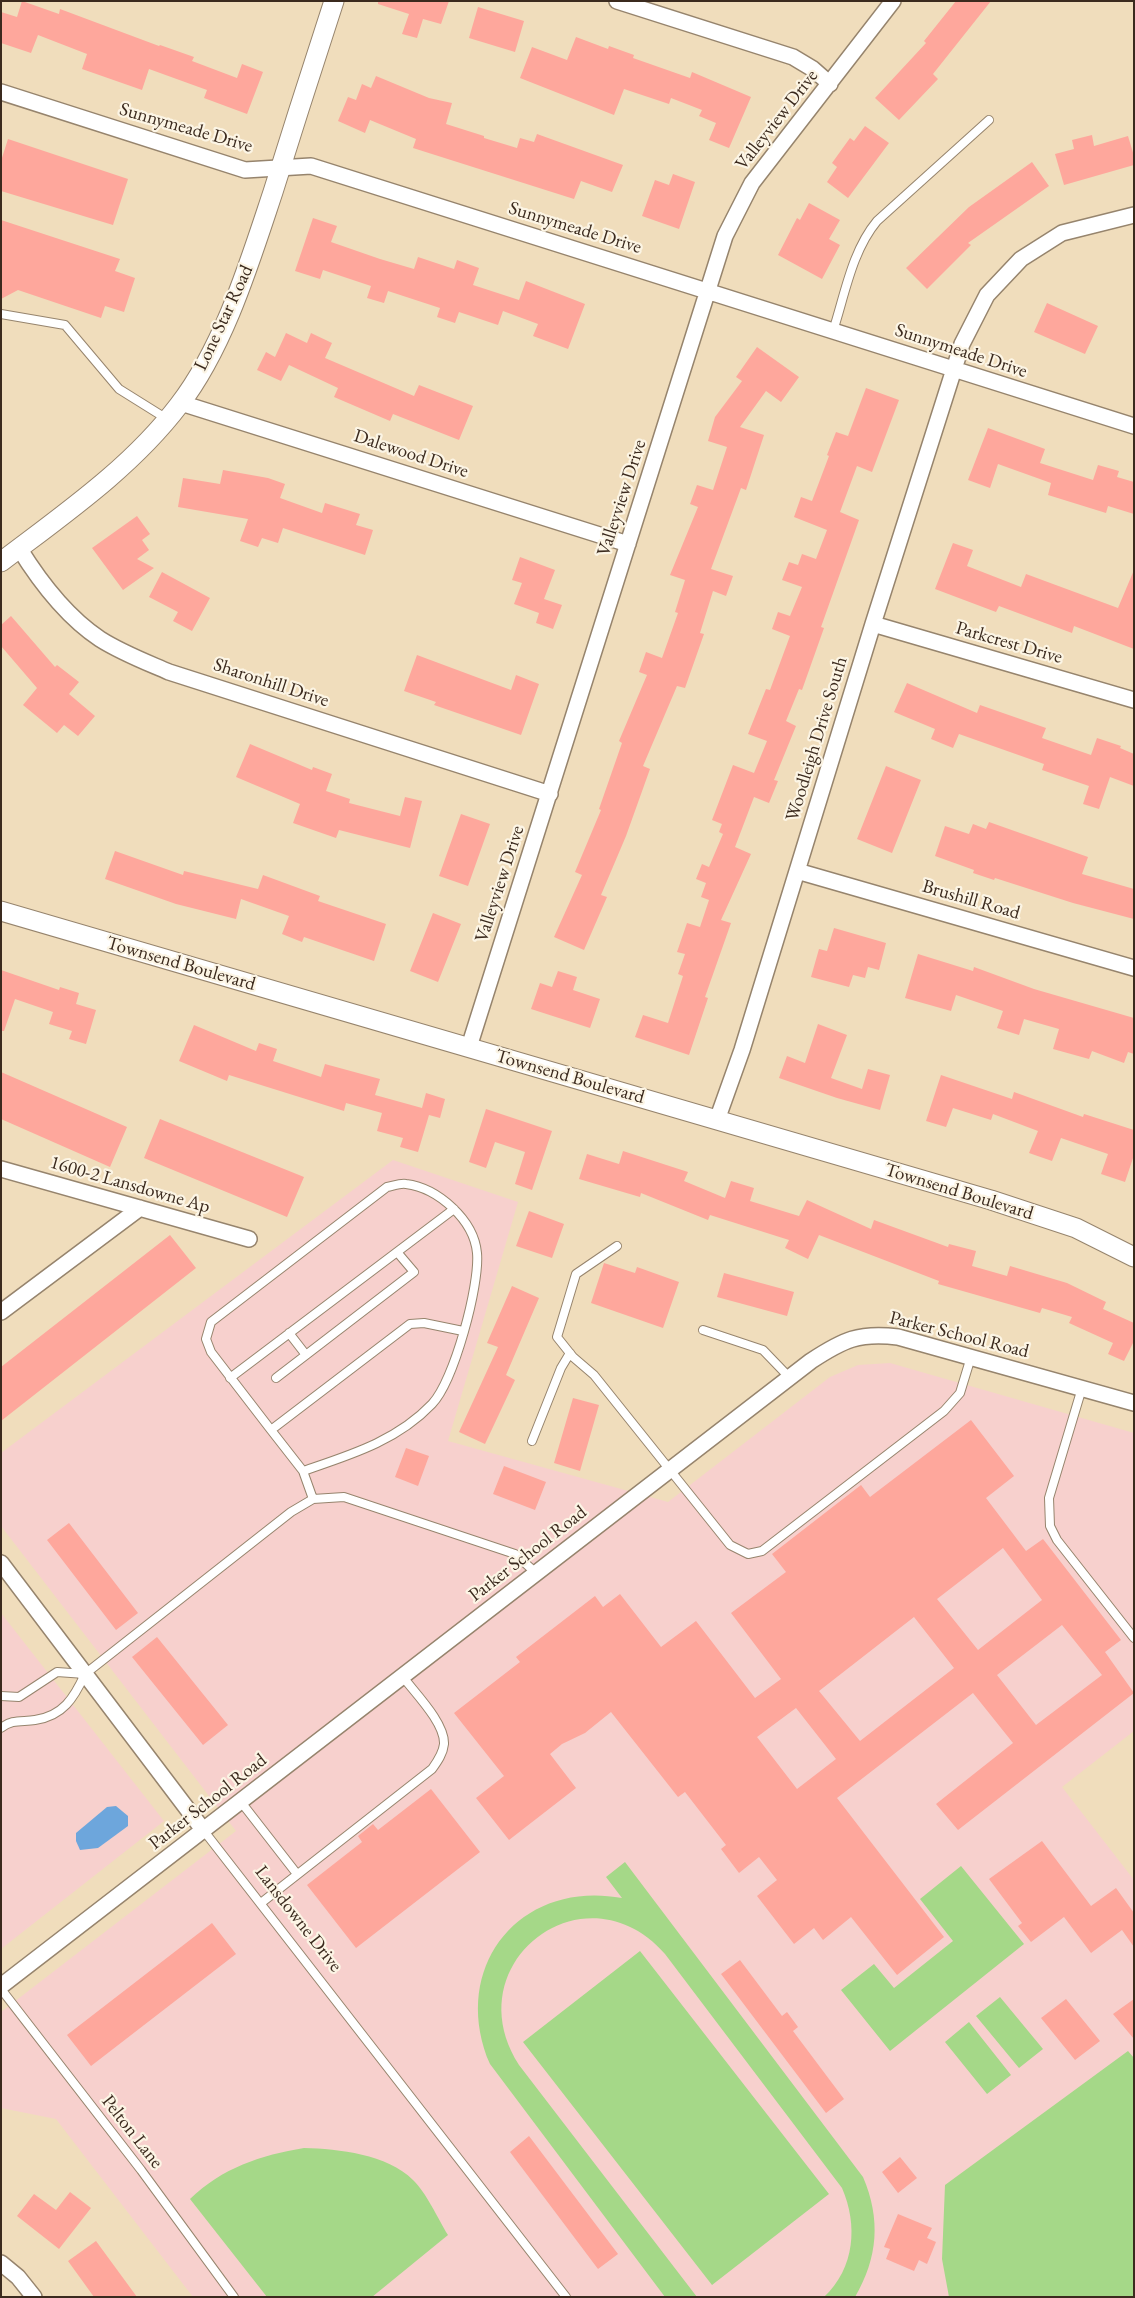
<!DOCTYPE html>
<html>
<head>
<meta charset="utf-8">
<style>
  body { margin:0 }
  #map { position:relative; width:1135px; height:2298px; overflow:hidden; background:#f0ddbc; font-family:"EB Garamond",serif }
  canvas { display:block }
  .frame { position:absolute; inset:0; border:2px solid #3b2a1e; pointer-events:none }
</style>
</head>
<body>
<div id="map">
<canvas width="1135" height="2298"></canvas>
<div class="frame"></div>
</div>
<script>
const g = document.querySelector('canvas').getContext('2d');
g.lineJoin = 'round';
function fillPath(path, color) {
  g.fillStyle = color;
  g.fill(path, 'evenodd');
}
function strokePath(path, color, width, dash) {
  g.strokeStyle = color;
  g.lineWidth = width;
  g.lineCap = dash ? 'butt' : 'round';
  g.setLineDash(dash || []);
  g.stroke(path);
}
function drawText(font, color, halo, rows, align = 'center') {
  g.font = font + ' "EB Garamond",serif';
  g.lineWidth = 4.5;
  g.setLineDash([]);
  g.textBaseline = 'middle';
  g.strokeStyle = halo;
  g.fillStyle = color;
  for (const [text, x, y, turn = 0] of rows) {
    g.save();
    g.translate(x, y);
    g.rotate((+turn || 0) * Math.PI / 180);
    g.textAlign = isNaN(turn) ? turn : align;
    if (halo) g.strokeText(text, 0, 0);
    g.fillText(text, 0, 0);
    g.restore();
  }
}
fillPath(new Path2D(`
  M393,1160L518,1202L448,1441L668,1502L830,1377L858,1365L890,1363L1134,1433V1731L1062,1787L1134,1880V2297H193L56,2119L1,2108V2012L236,1831L1,1526V1453Z
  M1,1613L164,1821L1,1949Z`), '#f7d0cd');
fillPath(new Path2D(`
  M625,1862L863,2177C881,2219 878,2258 855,2297H824C855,2268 858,2225 842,2188L665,1954C585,1863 454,1963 519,2065L697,2297H665L490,2064C449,1968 519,1879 622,1898L606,1877Z
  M961,1866L1024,1944L890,2051L841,1990L874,1964L894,1988L953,1941L920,1899Z
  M640,1951L829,2194L712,2285L523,2042Z
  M1000,1997L1043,2049L1019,2068L976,2016Z
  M969,2022L1011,2075L987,2094L945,2042Z
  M1128,2051L1134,2058V2297H949L942,2259L945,2185Z
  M304,2148C339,2149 387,2154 413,2180C426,2192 438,2219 448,2235L372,2297H267L190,2199C222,2168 261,2155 304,2148Z`), '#a5d888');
fillPath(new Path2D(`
  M116,1806L128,1816V1826L98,1848L80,1850L76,1841V1833L107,1807Z`), '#6da6dc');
fillPath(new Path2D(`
  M22,1L59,14L60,9L159,46L160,45L194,57L192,61L237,78L242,64L263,72L247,114L204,98L207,90L149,69L142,90L82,69L87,54L38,35L31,53L1,43V12L17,17Z
  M378,1H449L441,24L423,19L417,38L402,34L409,14L378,4Z
  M956,1H991L933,74L938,79L899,120L875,98L926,43L924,41Z
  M478,7L524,21L515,52L469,38Z
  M576,37L608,49L609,46L634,55L633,58L690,78L692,72L751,97L729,148L709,140L716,123L699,116L702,110L671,98L669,104L624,89L614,115L520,78L532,47L567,60Z
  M376,76L429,98L452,103L446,124L484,136V138L517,148L520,138L534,142L537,134L623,165L612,192L581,181L574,199L413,148L416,139L370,120L365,133L338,121L348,97L356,100L362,84L371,88Z
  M865,126L889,143L848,198L827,182L837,167L832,163L850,138L854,141Z
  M1092,135L1094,146L1128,136L1134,156V165L1064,185L1055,154L1074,149L1072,140Z
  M8,139L128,179L113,225L1,191V161Z
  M1032,162L1049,186L968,243L971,245L927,289L906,268L969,207Z
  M673,174L695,182L679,229L642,216L655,180L669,185Z
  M809,203L840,220L829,239L840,245L822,279L778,255L797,218L800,220Z
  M313,218L337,226L331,242L380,259L414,269L418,257L454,269L457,260L479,268L473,285L519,300L526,281L585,304L568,349L533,336L538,324L503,311L498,325L459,312L455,323L437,317L440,308L388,291L384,303L367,298L371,286L323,270L320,279L295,271Z
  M1,220L120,259L115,271L135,278L124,312L105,306L101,318L18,290L1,299Z
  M1047,303L1098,326L1085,354L1034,332Z
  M286,333L307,343L311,333L332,343L325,358L414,396L419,385L473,406L459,440L393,414L390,421L334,397L338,388L289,365L281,381L257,370L266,352L275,357Z
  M757,347L799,377L781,402L766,391L740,427L764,435L746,490L741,488L711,569L733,576L726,596L713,591L700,633L704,634L685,688L677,686L643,766L650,769L626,836L601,895L607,897L584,950L554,937L582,875L575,872L601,810L599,809L622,743L619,741L647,675L639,672L646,652L662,658L678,613L675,612L685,580L670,575L698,507L690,504L697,485L713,490L727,447L708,441L715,417L742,381L736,377Z
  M866,388L899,400L872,472L857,466L840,512L859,520L821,627L824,628L802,690L799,689L786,721L796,726L774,780L778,781L769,803L754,797L735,847L751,854L721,920L731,923L705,997L708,998L689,1055L635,1037L643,1015L668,1023L683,976L678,974L685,954L677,952L687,923L700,927L709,900L701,897L706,883L696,879L702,864L709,867L723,834L719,832L722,824L712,820L733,765L754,773L767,741L748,734L766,689L770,690L790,636L772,629L778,612L790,616L802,587L782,580L789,562L798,565L802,554L816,559L827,530L794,517L801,497L812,501L829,456L827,455L836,432L848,436Z
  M988,428L1045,449L1040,463L1093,480L1098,465L1119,471L1117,477L1134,482V514L1108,506L1106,513L1048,495L1051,483L998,464L990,488L968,480Z
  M223,470L268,478L285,484L280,498L322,513L325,503L360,514L356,525L373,530L365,555L283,528L278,543L262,538L258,547L240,541L248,519L178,507L183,478L220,484Z
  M137,516L150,534L142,540L149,550L137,559L154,568L123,590L92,548Z
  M953,543L973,550L967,566L1021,587L1026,574L1118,608L1134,570V649L1074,626L1072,633L999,606L996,612L935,589Z
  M520,557L555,570L544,599L562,605L553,629L536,623L539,613L514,604L522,583L512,580Z
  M162,572L210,598L192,631L173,621L178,612L149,597Z
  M11,616L55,667L57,665L79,682L69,694L95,716L78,736L64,725L57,733L23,705L37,688L1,646V625Z
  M417,655L511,690L516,675L539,684L521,735L434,705L436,702L404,691Z
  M907,683L977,713L980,705L1046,728L1042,738L1091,755L1097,738L1121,746L1120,748L1134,754V786L1110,777L1099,809L1083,804L1089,786L1042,770L1044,764L959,734L953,748L931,739L935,729L894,712Z
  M250,744L312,770L313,767L332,774L326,791L350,799L349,803L400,816L405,797L422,801L410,848L339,830L336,838L293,823L300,804L236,777Z
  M886,766L921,780L892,853L857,839Z
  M461,814L490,824L468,886L439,876Z
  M989,822L1088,857L1082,874L1134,889V919L1073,903L995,878L994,880L973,873L974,870L935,856L945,826L969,834L973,824L986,829Z
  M115,851L183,875L184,871L258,889L263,875L320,896L318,901L386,924L374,961L304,937L302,942L282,934L289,916L241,899L236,919L176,904L105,879Z
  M433,913L461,924L438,982L410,971Z
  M834,928L886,943L879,970L868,967L865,978L853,975L849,987L811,977L819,949L827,951Z
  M918,954L973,971L974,967L1034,989L1134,1018V1054L1128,1052L1124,1063L1092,1051L1089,1059L1053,1049L1059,1029L1024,1019L1019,1035L997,1028L1003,1011L956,995L951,1011L905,998Z
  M1,970L59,990L60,987L79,993L76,1004L96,1010L86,1044L69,1039L72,1031L49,1024L53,1012L15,999L4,1031H1Z
  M558,971L577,977L573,990L600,999L590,1028L531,1009L540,983L552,987Z
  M818,1024L847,1035L831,1078L862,1089L868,1069L890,1075L880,1110L837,1098L779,1078L787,1056L805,1063Z
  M194,1025L256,1051L259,1043L277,1049L273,1061L321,1077L325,1064L380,1079L375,1095L422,1108L426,1093L445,1099L440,1118L429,1115L418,1152L400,1147L403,1138L377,1131L382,1113L346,1103L344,1111L229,1075L227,1081L179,1061Z
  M1,1072L127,1127L110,1167L1,1119Z
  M941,1075L1012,1099L1014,1092L1083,1117L1084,1114L1134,1130V1155L1125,1182L1101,1174L1108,1154L1061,1138L1052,1161L1029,1153L1038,1131L993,1114L991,1120L953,1108L946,1127L926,1121Z
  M486,1109L552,1131L532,1190L515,1184L525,1152L495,1142L486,1168L469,1162Z
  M160,1119L304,1177L287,1217L144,1158Z
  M623,1151L688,1172L684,1181L725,1198L731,1181L754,1188L750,1201L799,1216L807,1200L871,1229L874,1220L948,1247L949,1244L976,1251L972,1266L1007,1276L1010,1266L1067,1283L1106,1302L1103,1309L1134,1323V1341L1124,1361L1108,1354L1113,1343L1069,1323L1072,1317L1042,1308L1040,1313L938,1284L939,1281L819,1235L808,1259L785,1248L789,1240L710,1215L708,1220L641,1193L640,1197L579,1179L587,1154L619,1164Z
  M529,1211L564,1224L552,1258L516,1246Z
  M170,1235L196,1268L1,1421V1367Z
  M604,1263L635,1273L637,1267L679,1282L663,1328L591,1303Z
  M724,1273L794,1292L787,1316L717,1297Z
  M512,1286L539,1298L506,1375L515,1380L485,1444L459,1432L498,1347L487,1343Z
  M573,1398L599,1405L580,1471L554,1463Z
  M971,1420L1014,1476L986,1498L1026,1551L1043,1539L1121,1640L1105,1652L1134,1693L958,1830L936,1804L1013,1743L973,1693L837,1798L944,1937L897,1975L851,1917L823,1940L814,1928L794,1944L757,1896L777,1880L759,1857L739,1873L721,1849L726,1845L685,1792L678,1797L611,1712L585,1733L562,1744L550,1754L576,1788L509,1840L476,1798L504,1776L454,1713L520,1662L516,1657L595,1596L603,1607L620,1594L661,1647L696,1621L755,1698L781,1679L731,1613L786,1572L772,1554L861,1485L870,1497ZM1003,1548L1042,1600L978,1650L937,1599ZM914,1617L954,1668L860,1741L819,1691ZM1062,1625L1102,1675L1036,1725L997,1675ZM796,1708L836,1759L797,1789L757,1737Z
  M406,1448L429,1456L418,1486L395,1477Z
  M504,1466L546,1482L535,1510L493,1494Z
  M69,1523L138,1613L116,1630L47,1540Z
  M157,1637L228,1725L203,1745L132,1657Z
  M431,1789L480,1852L356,1948L307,1885L362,1842L358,1836L373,1824L378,1830Z
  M1042,1841L1091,1906L1116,1888L1134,1913V1947L1122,1930L1091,1953L1064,1917L1031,1942L1018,1926L1022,1923L989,1879Z
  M212,1923L236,1954L91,2066L67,2035Z
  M740,1960L782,2016L787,2012L798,2027L793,2031L844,2099L826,2113L721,1974Z
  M1066,1999L1100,2041L1075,2060L1041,2018Z
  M1134,1999V2039L1113,2014Z
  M529,2136L618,2254L598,2269L510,2152Z
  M900,2157L917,2178L898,2193L882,2172Z
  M70,2192L91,2208L59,2249L17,2216L34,2194L56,2210Z
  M898,2214L932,2228L927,2238L936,2242L927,2264L919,2260L914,2271L886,2259L890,2249L884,2247Z
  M96,2241L137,2297H94L68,2261Z`), '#fea79c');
const service = new Path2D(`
  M1,314L65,325L119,389L167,419
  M833,331C845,294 852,251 877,221L989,120
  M617,1246L576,1274L557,1337L573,1357L594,1375L730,1545L748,1554L762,1551L944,1411L960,1393L971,1357
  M703,1330L763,1350L789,1377
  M289,1333L306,1355
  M230,1378L454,1209
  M276,1378L414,1272L397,1252
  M1082,1388L1049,1498L1050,1526L1057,1540L1134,1638
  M271,1430L211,1352L206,1339L211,1322L387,1187C393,1186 400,1183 406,1184C438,1188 474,1220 477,1253C480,1285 454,1381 432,1404C397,1441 350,1455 303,1471
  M532,1441L561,1368L570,1353
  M313,1499L303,1471L271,1430L410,1324L424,1323L463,1331
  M1,1696L19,1697L57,1672L85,1674
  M1,1728C12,1719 22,1722 35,1720C63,1716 74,1698 85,1674L291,1512L313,1499L344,1497L515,1554L536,1573
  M241,1802L297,1874
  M204,1831L566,2297
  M261,1903L432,1769C437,1762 443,1754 444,1744C445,1723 415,1693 403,1677
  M1,1989L141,2170L234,2297`);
const minor = new Path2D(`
  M617,1L793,57L813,69L830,84
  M1,92L245,170L311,166L1134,426
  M181,403L628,544
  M19,548C40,582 67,617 100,639C122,653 146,662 169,672L550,794
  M873,624L1134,700
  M797,871L1134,968
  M469,1047L725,236L752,183L893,1
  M717,1120L742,1050L873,624L962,344L987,295L1021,259L1062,233L1134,215
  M1,1169L249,1239
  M1,1312L140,1208
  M1,1563L204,1831
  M1,1986L811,1361C843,1340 859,1332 898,1337L1134,1403
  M1,2263L18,2277L34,2297`);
const tertiary = new Path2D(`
  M1,562C64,514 131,468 179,405C224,347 250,261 273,192C293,128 313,65 334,1
  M1,911L991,1200L1076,1228L1134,1257`);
strokePath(service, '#96846d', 10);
strokePath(minor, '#96846d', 18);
strokePath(tertiary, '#96846d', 21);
strokePath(service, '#fff', 8);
strokePath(minor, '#fff', 15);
strokePath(tertiary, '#fff', 19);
drawText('19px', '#3b2a1e', '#fcf5e5', [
  ["Valleyview Drive",777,120,-52],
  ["Sunnymeade Drive",186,128,16],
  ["Sunnymeade Drive",575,228,17],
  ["Lone Star Road",224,318,-65],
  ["Sunnymeade Drive",961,351,18],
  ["Dalewood Drive",411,454,18],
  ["Valleyview Drive",622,498,-72],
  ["Parkcrest Drive",1009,643,16],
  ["Sharonhill Drive",271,683,18],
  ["Woodleigh Drive South",817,739,-73],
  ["Valleyview Drive",500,884,-72],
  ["Brushill Road",971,900,16],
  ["Townsend Boulevard",181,964,16],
  ["Townsend Boulevard",570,1077,16],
  ["1600-2 Lansdowne Ap",130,1185,16],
  ["Townsend Boulevard",959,1192,17],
  ["Parker School Road",959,1335,14],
  ["Parker School Road",528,1554,-38],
  ["Parker School Road",208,1802,-38],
  ["Lansdowne Drive",298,1919,52],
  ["Pelton Lane",132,2132,52]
]);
</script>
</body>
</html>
